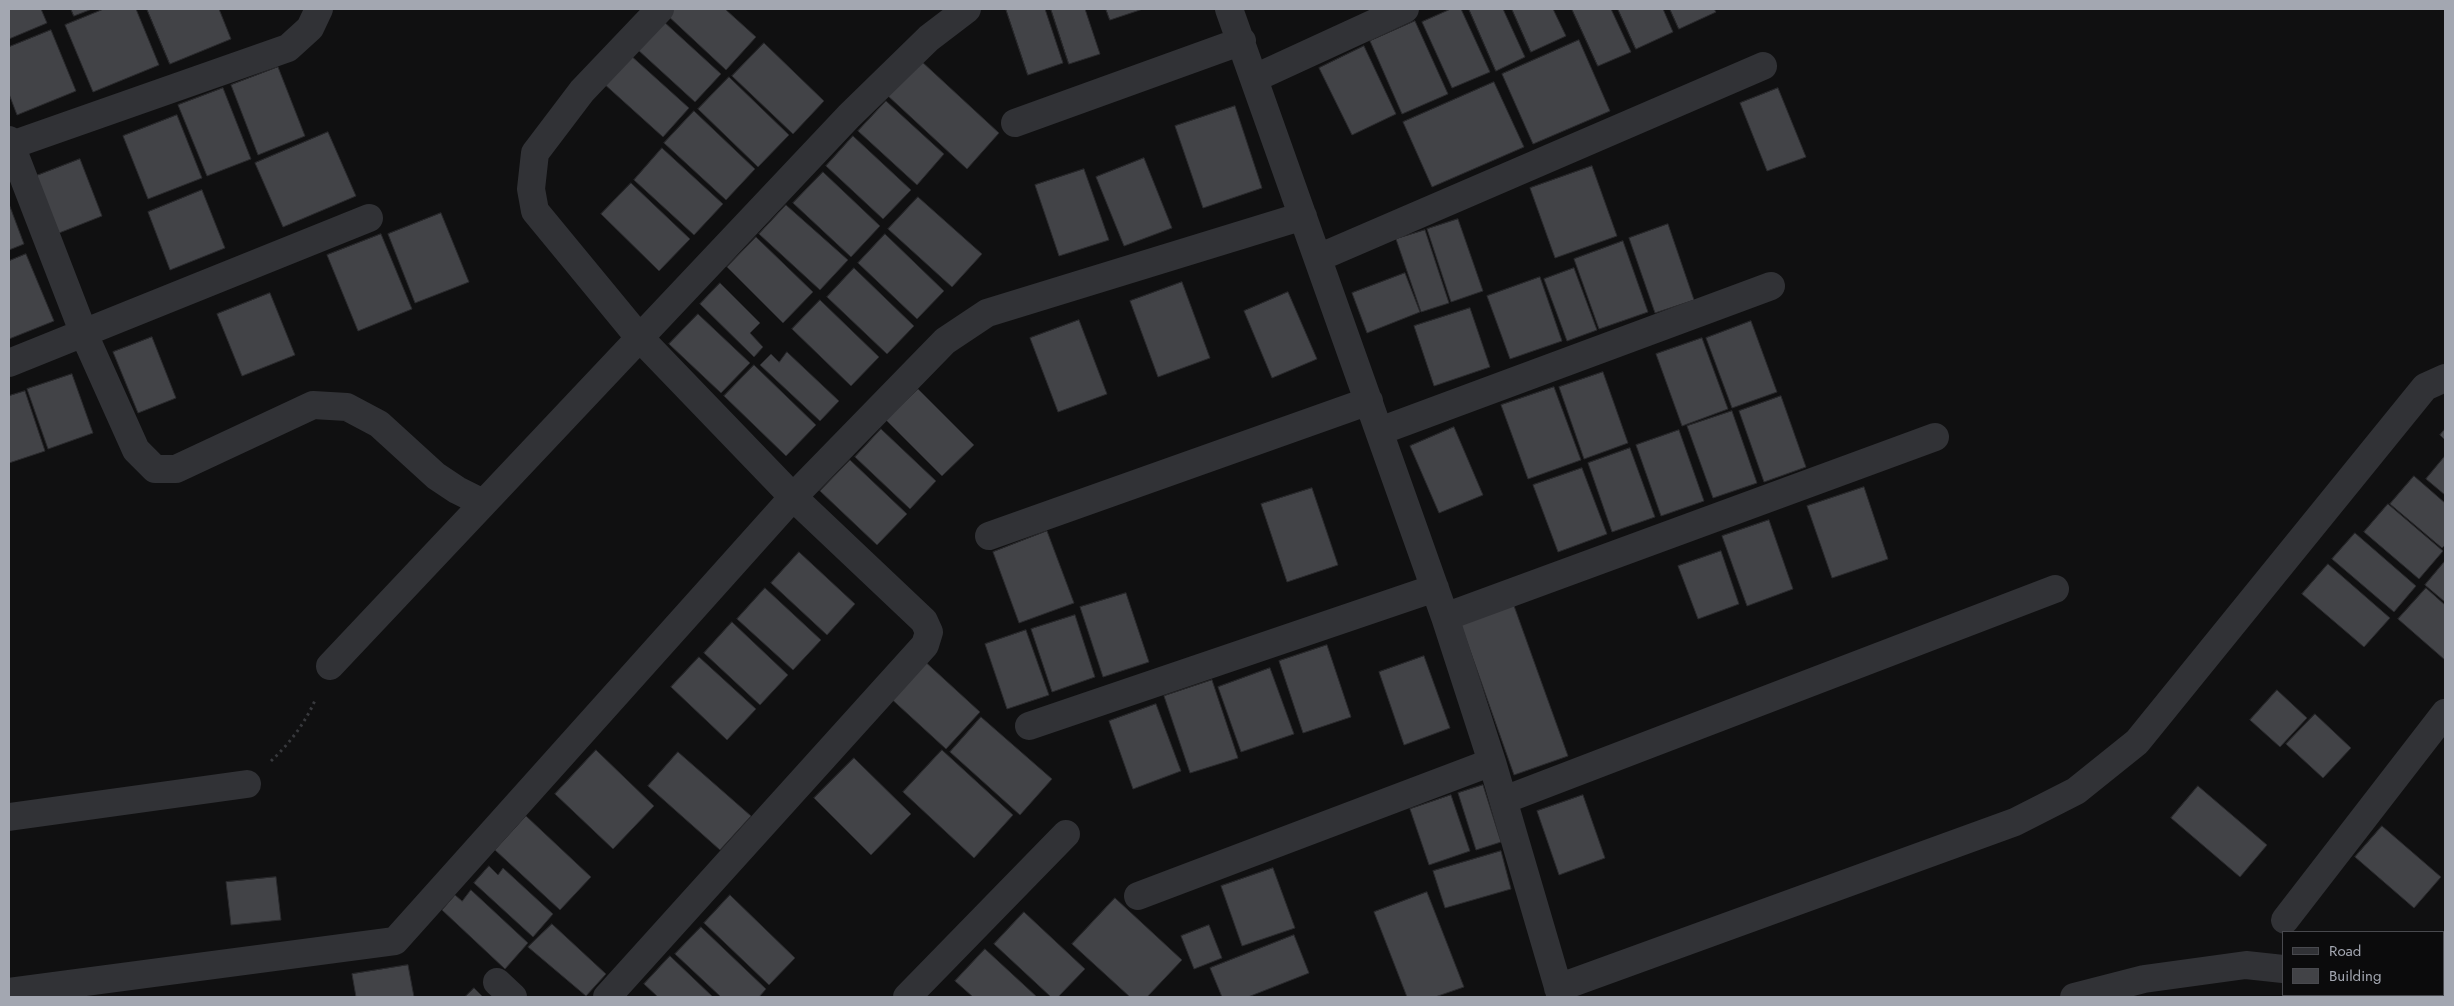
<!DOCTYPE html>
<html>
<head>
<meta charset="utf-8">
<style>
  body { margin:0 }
  #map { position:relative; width:2454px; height:1006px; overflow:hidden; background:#101011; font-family:Jost,sans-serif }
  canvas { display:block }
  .frame { position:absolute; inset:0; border:10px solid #a3a7b1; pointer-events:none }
  .legend { position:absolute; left:2282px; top:931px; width:162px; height:65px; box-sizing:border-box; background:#0b0b0c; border:1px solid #48494e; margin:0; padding:6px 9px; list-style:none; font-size:15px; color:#a3a7b1 }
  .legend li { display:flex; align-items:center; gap:10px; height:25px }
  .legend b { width:25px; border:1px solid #48494e }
</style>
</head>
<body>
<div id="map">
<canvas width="2454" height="1006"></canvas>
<div class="frame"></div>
<ul class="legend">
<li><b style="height:6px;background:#313236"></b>Road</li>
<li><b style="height:14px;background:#424347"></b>Building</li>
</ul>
</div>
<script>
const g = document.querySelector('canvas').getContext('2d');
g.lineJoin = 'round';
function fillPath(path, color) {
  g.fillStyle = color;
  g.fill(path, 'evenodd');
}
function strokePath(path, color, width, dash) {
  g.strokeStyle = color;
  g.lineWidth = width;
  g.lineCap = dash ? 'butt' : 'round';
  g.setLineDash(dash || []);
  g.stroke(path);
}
const building = new Path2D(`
  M9,9H41L47,23L9,39Z
  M71,9H92L74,16Z
  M104,9H136L159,65L93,92L65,25Z
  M147,9H219L231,39L170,64Z
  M670,9H725L756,37L726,70L666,14Z
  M1006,9H1045L1063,63L1028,75Z
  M1051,9H1085L1100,54L1069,64Z
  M1106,9H1143L1110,20Z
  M1451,9H1461L1490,72L1452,88L1422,22Z
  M1469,9H1503L1525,57L1496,71Z
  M1512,9H1553L1566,36L1531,52Z
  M1572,9H1611L1631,52L1598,66Z
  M1618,9H1663L1673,32L1636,49Z
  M1670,9H1714L1716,12L1679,29Z
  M662,20L721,74L695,102L637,49Z
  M1415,21L1448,94L1402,114L1370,41Z
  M51,30L76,91L17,115L9,94V47Z
  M1579,40L1610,111L1533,144L1502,74Z
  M764,43L824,101L793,134L732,76Z
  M1364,46L1396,114L1352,135L1319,68Z
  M628,53L689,108L663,137L602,82Z
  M920,60L999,133L967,169L887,95Z
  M278,67L305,136L258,155L231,85Z
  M729,77L789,135L758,167L698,109Z
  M1494,82L1524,147L1432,187L1403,122Z
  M223,88L251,159L207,176L178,105Z
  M1778,88L1806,157L1767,171L1740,103Z
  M886,101L944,154L917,185L858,131Z
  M1235,106L1262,188L1203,208L1175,126Z
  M694,111L755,169L726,200L664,143Z
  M177,115L202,178L148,199L123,136Z
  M328,132L356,196L283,227L255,163Z
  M853,136L911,190L883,219L826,166Z
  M662,148L723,204L694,235L634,180Z
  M1144,158L1172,228L1124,246L1096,177Z
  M80,159L102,216L59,233L36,176Z
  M1592,166L1617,236L1555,258L1530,188Z
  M1084,169L1109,240L1059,256L1035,185Z
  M823,172L880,226L851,257L793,203Z
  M631,183L690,239L659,271L601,214Z
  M202,190L225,248L170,270L148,212Z
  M918,197L982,254L952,287L888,229Z
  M9,204L24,244L9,250Z
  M786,205L848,260L820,290L759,234Z
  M441,213L469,282L415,303L388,234Z
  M1458,219L1483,291L1451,302L1427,229Z
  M1668,224L1694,300L1655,313L1629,238Z
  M1425,230L1449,303L1421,312L1396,239Z
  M381,234L412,309L358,331L327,255Z
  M885,234L944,291L917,319L858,263Z
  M756,237L813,292L783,323L727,267Z
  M1623,241L1648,312L1599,329L1574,259Z
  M26,254L54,321L9,339V261Z
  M854,268L914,326L887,354L827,297Z
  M1574,268L1597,330L1567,341L1544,279Z
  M1405,273L1420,312L1367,333L1352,293Z
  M1540,277L1562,341L1510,359L1487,296Z
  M1182,282L1210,358L1158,377L1130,301Z
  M720,283L760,323L750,333L763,347L754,357L700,304Z
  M1288,292L1317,359L1272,378L1244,311Z
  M270,293L295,355L242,376L217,314Z
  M820,300L879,357L851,386L792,329Z
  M1470,308L1490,367L1434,386L1414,326Z
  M698,314L750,363L721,393L669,344Z
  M1079,320L1107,394L1058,412L1030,338Z
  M1751,321L1777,392L1732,408L1706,338Z
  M152,337L176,398L138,413L113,352Z
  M1702,338L1728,409L1682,426L1656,354Z
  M787,352L839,401L820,421L760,365L771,354L779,362Z
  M754,365L816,425L786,456L724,396Z
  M1603,372L1628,443L1584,459L1559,387Z
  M72,374L93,433L48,449L27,389Z
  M1554,387L1581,460L1528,479L1501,405Z
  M918,389L974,445L942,476L886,420Z
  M25,391L45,451L9,463V396Z
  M1781,396L1806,467L1764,482L1739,411Z
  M1732,411L1757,483L1713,498L1687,426Z
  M1454,427L1483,495L1439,513L1410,446Z
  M881,429L936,481L910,509L855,457Z
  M2445,429V440L2440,435Z
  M1679,430L1704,501L1661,516L1636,445Z
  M1630,448L1655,517L1612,532L1588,463Z
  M2445,456V495L2426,479Z
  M850,460L907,514L877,545L820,491Z
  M1582,468L1607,534L1558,552L1533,485Z
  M2414,476L2445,503V545L2442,548L2390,504Z
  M1864,487L1888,559L1832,578L1807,506Z
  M1312,488L1338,565L1287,582L1261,504Z
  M2388,504L2443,551L2419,579L2364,532Z
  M1769,520L1793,589L1747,606L1722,536Z
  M1047,531L1074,603L1019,623L993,552Z
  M2355,533L2416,586L2394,612L2332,559Z
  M1721,551L1739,604L1698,619L1678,566Z
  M799,552L855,604L827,635L771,583Z
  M2445,561V602L2425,585Z
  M2328,564L2390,618L2364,647L2302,594Z
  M765,588L821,640L793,670L737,619Z
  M2426,588L2445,605V660L2398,619Z
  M1126,593L1149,662L1103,677L1080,607Z
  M1513,603L1568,756L1514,775L1460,622Z
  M1075,615L1095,677L1052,692L1031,629Z
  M732,622L788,675L760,705L704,653Z
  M1026,630L1049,695L1007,709L985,644Z
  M1327,645L1351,717L1303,733L1279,661Z
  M1424,656L1450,728L1404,745L1379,672Z
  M699,657L756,709L727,740L671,687Z
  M920,657L980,712L946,749L886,694Z
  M1270,668L1294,734L1241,752L1218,687Z
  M1212,680L1238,758L1190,773L1164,696Z
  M2277,690L2307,718L2280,747L2250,720Z
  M1156,704L1181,771L1133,789L1109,721Z
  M2315,714L2351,748L2323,778L2286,744Z
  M981,717L1052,779L1020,815L950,752Z
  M596,750L654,806L613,849L555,794Z
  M942,750L1013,815L974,858L903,792Z
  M678,752L751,816L720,850L648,786Z
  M854,758L911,814L871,855L814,798Z
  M1483,785L1501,842L1476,850L1458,793Z
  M2198,786L2267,845L2240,877L2171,818Z
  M1451,795L1470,851L1429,865L1410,809Z
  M1583,795L1605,858L1559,875L1537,811Z
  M526,816L591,877L560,910L495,850Z
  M2382,826L2441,877L2414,908L2355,857Z
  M1501,851L1511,889L1445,908L1433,871Z
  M489,866L498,875L503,868L553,914L533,937L474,883Z
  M1273,868L1295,928L1242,946L1221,886Z
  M276,877L281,920L231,925L226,882Z
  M471,890L528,943L505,969L442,910L455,895L462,901Z
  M1427,892L1464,987L1435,997H1407L1374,912Z
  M730,895L795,958L769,985L704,923Z
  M1115,898L1182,960L1147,997H1130L1072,944Z
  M1024,912L1085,969L1058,997H1051L994,944Z
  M552,924L606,974L586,996L528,947Z
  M1209,925L1222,958L1194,969L1181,936Z
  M701,927L766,989L759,997H721L675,954Z
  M1294,935L1309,973L1248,997H1222L1210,968Z
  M985,949L1037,997H973L955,981Z
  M670,956L713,997H658L644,984Z
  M408,965L414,997H356L352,974Z
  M474,988L483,997H465Z`);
fillPath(building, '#424347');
strokePath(building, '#2a2a2d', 1);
strokePath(new Path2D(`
  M271,761C290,743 306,722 316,698`), '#38393d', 3, [2.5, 4]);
strokePath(new Path2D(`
  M1229,9L1445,617L1492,762L1561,997
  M1255,78L1405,9
  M1015,123L1242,41
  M9,140L84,334L136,450L155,469H176L313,405L347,407L379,424L436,476L457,490L483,503
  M9,146L288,48L310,28L319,9
  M1318,258L1763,66
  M9,363L369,218
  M1380,431L1771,286
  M989,536L1369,401
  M1445,617L1935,437
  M330,666L849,116L929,38L967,9
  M1029,726L1435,588
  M1504,800L2055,589
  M9,817L247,784
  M1138,896L1492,762
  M2285,920L2445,713
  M497,982L513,997
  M2443,982H2445
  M1558,988L2015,822L2076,791L2137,742L2425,387L2445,378
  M9,992L395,941L793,497L638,336L535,211L531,189L535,153L582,91L660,9
  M607,997L925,645L929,632L924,621L793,497L945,341L987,313L1303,216
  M907,997L1066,834
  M2074,997L2144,979L2246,965L2283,969`), '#313236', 28);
</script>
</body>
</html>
